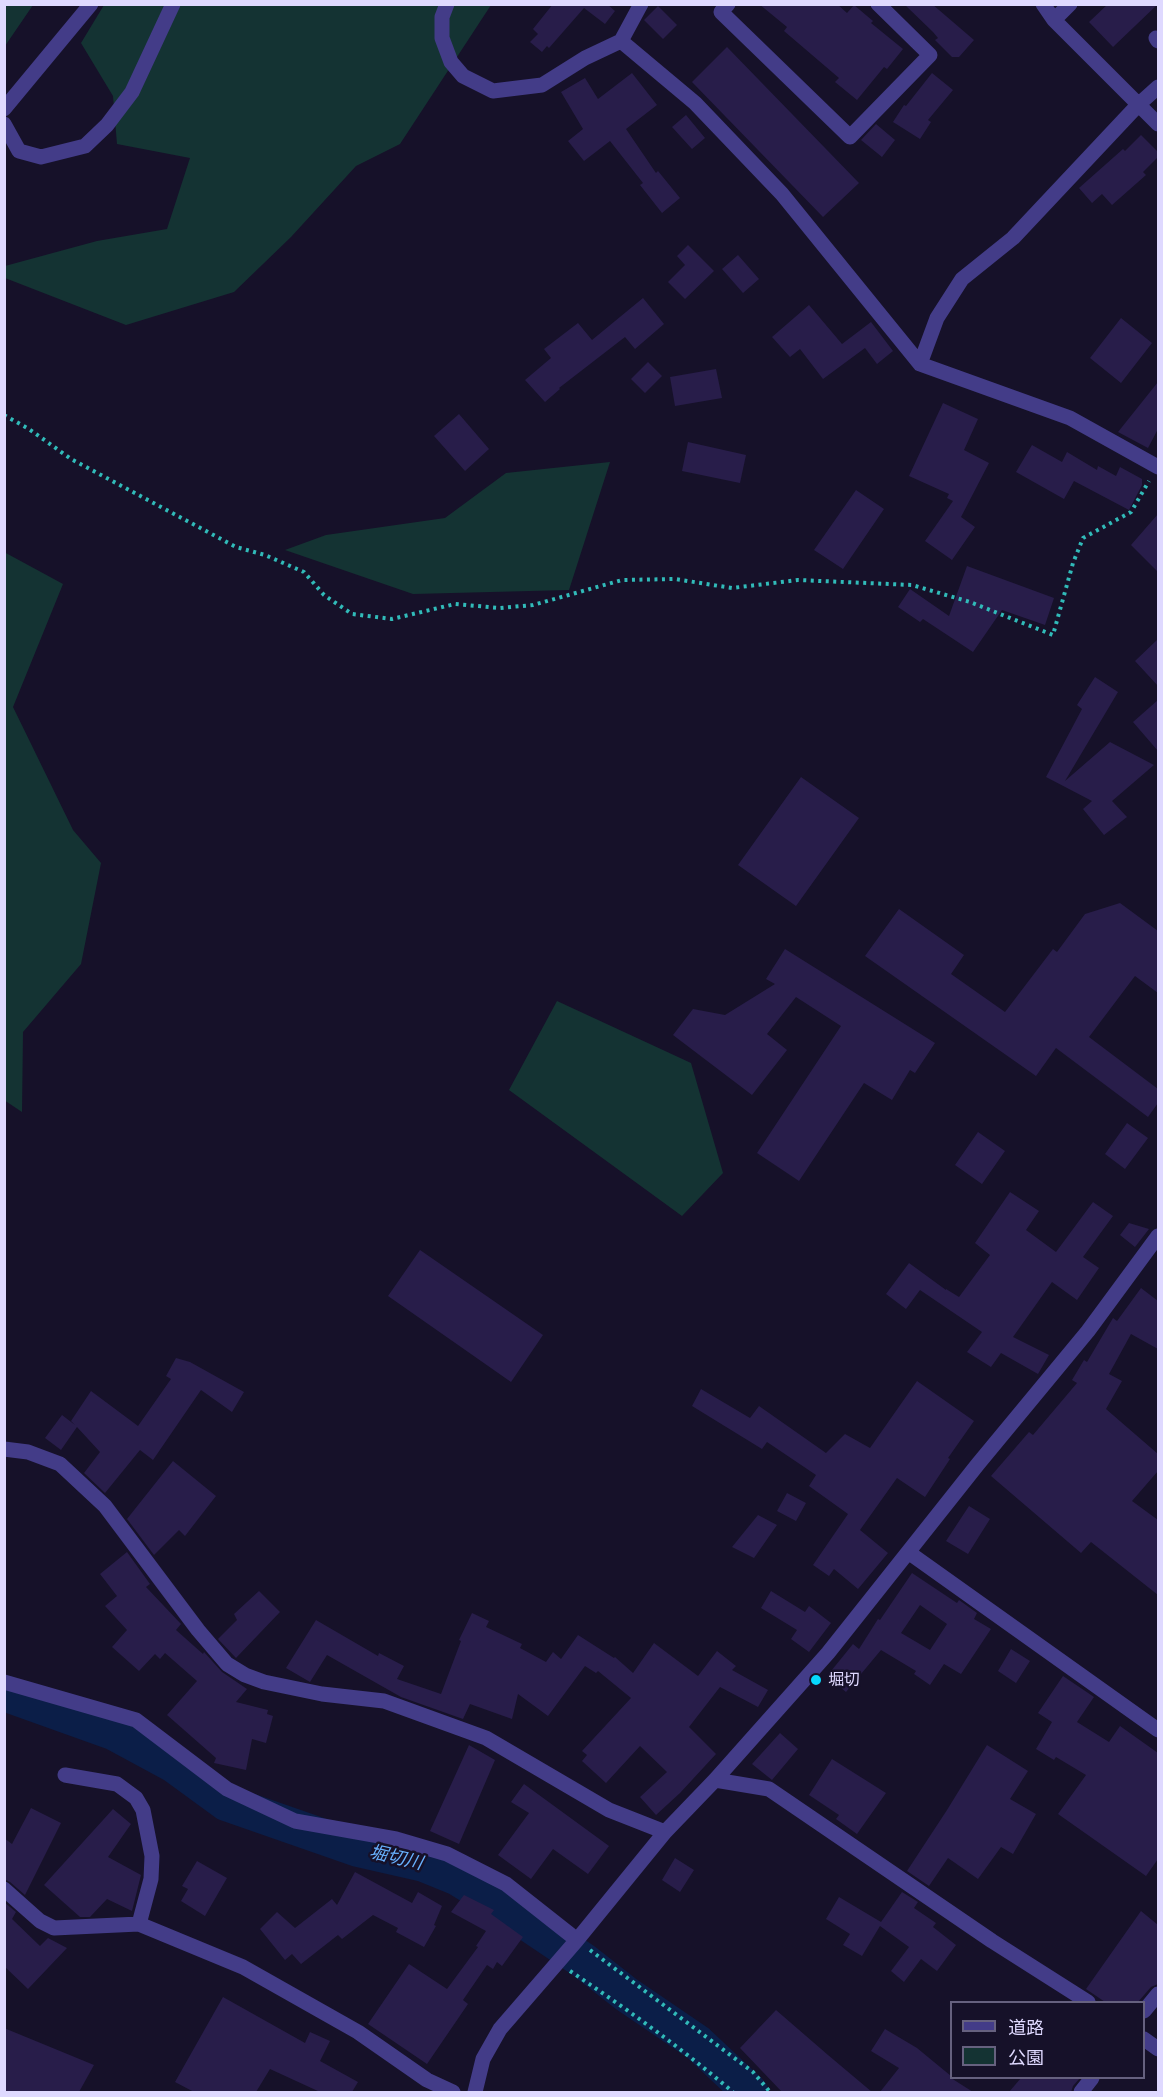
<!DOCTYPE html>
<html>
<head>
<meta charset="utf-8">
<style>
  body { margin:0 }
  #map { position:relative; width:1163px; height:2097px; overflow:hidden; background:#161129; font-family:"Work Sans","Noto Sans JP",sans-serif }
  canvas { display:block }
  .frame { position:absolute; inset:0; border:6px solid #dfd9ff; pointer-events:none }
  .legend { position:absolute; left:950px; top:2001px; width:195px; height:78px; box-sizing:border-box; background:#161129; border:2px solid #66617f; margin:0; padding:8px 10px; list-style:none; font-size:18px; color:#dfd9ff }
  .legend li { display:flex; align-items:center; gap:12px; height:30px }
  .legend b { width:30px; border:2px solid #66617f }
</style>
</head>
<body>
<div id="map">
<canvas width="1163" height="2097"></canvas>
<div class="frame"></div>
<ul class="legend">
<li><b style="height:8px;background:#433c88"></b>道路</li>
<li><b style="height:16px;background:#143333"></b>公園</li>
</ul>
</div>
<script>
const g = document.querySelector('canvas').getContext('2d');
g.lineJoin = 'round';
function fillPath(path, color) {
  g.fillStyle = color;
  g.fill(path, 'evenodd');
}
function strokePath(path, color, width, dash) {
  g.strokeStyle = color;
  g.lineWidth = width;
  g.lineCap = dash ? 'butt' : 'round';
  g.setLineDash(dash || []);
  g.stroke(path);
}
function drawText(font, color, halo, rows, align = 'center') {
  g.font = font + ' "Work Sans","Noto Sans JP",sans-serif';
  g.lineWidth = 5;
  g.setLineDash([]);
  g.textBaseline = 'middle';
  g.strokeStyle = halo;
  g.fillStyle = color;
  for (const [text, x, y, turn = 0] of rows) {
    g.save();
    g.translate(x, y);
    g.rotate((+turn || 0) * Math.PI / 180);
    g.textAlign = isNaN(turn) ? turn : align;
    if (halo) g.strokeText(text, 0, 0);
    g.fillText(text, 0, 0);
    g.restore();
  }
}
fillPath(new Path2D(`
  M5,4L33,5L5,46L4,5Z
  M104,5H491L400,144L356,166L291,237L234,292L126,325L5,278V266L97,241L167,229L190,158L117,144L113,96L81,43Z
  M610,462L569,590L413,594L285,550L326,535L445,518L506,473Z
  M4,552L63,584L13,707L73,830L101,863L81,964L23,1032L22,1112L4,1100Z
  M557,1001L691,1063L723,1173L682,1216L509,1090Z`), '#143333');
strokePath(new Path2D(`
  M4,1693L113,1732L174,1765L226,1803L358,1849L424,1864L456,1877L492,1899L584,1961L626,1994L698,2043L750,2092`), '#0b1e48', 36);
fillPath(new Path2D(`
  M553,4H607L615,11L605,24L584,8L549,48L547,46L542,52L530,42L538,34L533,29Z
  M759,4H837L847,13L854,5L873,21L871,23L903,49L887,69L884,67L857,100L835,82L839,78L784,31L787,27Z
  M904,4H932L974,40L959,57H952L935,40L938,38L933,32Z
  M1108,4H1158L1113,47L1089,22Z
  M658,6L677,25L663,39L644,20Z
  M727,47L859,183L823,217L692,82Z
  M632,73L657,105L626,129L656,173L658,171L680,198L662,213L640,185L643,183L610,141L584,161L568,141L583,129L561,92L585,78L598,99Z
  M932,73L953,90L928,120L931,122L920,139L893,122L904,105L906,106Z
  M686,115L705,138L692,149L672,127Z
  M876,124L895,140L882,157L861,140Z
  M1141,135L1158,152V157L1143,172L1146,175L1112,205L1102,194L1092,203L1079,188L1123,149L1125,151Z
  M688,245L714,271L685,299L668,282L685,265L677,256Z
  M738,255L759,279L743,293L722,269Z
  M643,298L664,324L635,349L625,337L559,388L560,389L545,402L525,380L551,358L544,349L578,323L592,340Z
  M809,305L842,344L871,322L893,351L877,364L865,348L823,379L800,349L790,357L772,337Z
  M1121,318L1152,343L1121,383L1090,358Z
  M648,362L662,376L645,393L631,379Z
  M716,369L722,398L675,406L670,377Z
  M1158,382V429L1148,448L1118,432Z
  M943,403L978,419L964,450L989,463L961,517L975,527L952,560L925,541L953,501L947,498L949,494L909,476Z
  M459,414L489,449L465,471L434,436Z
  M688,442L746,455L740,483L682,471Z
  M1032,445L1062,462L1067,452L1097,470L1098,466L1116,476L1120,467L1142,479V485L1129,510L1074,481L1064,499L1016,472Z
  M856,490L884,509L843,569L814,550Z
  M1158,514V572L1131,545Z
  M967,566L1054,598L1045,625L1002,610L973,652L923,619L920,622L898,607L910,589L949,616Z
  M1158,639V686L1135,661Z
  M1095,677L1118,692L1065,781L1110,742L1154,765L1112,801L1127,817L1104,835L1083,809L1092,801L1046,777L1082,709L1077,705Z
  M1158,700V751L1133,722Z
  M801,777L859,818L796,906L738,865Z
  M1120,903L1158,931V993L1135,976L1089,1037L1158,1089V1103L1148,1117L1056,1048L1036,1076L865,956L899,909L964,955L951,974L1005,1012L1053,949L1057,952L1085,914Z
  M785,949L935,1043L915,1073L910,1070L892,1100L864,1083L799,1181L757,1153L841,1026L796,997L767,1034L787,1050L752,1095L673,1035L693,1009L725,1015L775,984L766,979Z
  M1127,1123L1148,1138L1125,1169L1105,1154Z
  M978,1132L1005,1151L982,1184L955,1165Z
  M1010,1192L1039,1211L1026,1230L1056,1252L1093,1202L1113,1216L1083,1257L1099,1268L1077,1300L1052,1282L1013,1337L1049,1355L1038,1374L1001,1353L991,1367L967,1352L982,1332L920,1290L906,1309L886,1294L909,1263L946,1290V1289L959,1297L990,1255L975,1243Z
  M1129,1223L1149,1229L1135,1247L1120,1235Z
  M420,1250L543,1335L511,1382L388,1296Z
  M1141,1288L1158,1301V1349L1131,1334L1109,1374L1122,1381L1106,1409L1158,1454V1471L1132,1501L1158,1520V1595L1091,1542L1081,1553L991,1476L1029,1432L1033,1435L1077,1383L1072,1380L1084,1360L1087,1362L1113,1318L1117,1321Z
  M176,1358L190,1362L244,1392L232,1412L201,1390L153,1460L140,1450L105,1493L84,1473L100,1452L77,1427L61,1450L45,1438L62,1415L75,1425L71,1421L91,1391L138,1426L171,1379L166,1376Z
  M917,1381L974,1421L948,1458L950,1459L925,1497L897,1478L860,1530L888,1553L858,1589L834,1569L829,1576L813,1565L848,1514L809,1486L816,1475L767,1442L762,1449L692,1406L701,1389L750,1418L759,1406L826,1453L845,1434L870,1448Z
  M173,1461L216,1496L185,1536L179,1530L154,1555L127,1519Z
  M787,1493L806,1503L796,1521L777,1511Z
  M969,1506L990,1519L968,1554L946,1541Z
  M758,1515L777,1525L754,1558L732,1547Z
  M127,1552L150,1584L146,1587L181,1624L176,1630L203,1654L204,1652L222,1672L247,1689L236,1702L268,1710L267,1714L273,1716L266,1743L252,1739L246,1770L214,1763L216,1758L167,1715L197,1681L165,1653L160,1659L155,1654L139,1671L112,1647L127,1630L105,1606L117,1596L100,1574Z
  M912,1573L957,1603L959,1600L977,1613L974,1619L991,1629L961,1674L944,1664L930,1685L914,1674L916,1671L881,1650L846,1692L827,1676L853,1644L859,1649L878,1619L880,1620ZM920,1605L947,1624L930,1650L901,1633Z
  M259,1591L280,1612L236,1658L218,1639L237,1620L234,1614Z
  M771,1591L805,1612L809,1606L831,1623L809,1652L791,1639L797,1630L761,1608Z
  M472,1613L489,1621L486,1627L522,1644L520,1648L546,1662L553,1652L561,1659L578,1635L614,1658L615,1657L633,1673L654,1643L698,1676L717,1651L736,1666L732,1670L768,1690L758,1707L720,1687L689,1727L716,1754L680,1793L656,1815L640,1797L667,1772L640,1746L606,1783L582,1761L587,1755L582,1751L631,1698L598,1671L596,1673L585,1666L548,1716L518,1694L512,1719L470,1704L463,1719L401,1697L327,1655L310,1682L286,1668L316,1620L378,1656L379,1653L404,1666L397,1679L441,1694L461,1641L459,1640Z
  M1011,1649L1030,1661L1016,1683L998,1671Z
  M1063,1676L1094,1697L1077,1722L1109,1742L1120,1726L1158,1753V1859L1146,1876L1058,1814L1086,1775L1056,1757L1054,1760L1036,1749L1052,1722L1038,1713Z
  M780,1733L798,1749L772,1780L752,1764Z
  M469,1745L495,1760L459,1844L430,1831Z
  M987,1745L1028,1771L1010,1799L1036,1814L1013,1854L1001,1847L978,1879L948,1858L929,1886L907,1871L947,1810Z
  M832,1759L886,1793L857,1834L836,1819L839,1815L809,1795Z
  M524,1784L609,1846L588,1874L553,1849L531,1879L498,1855L529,1813L511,1802Z
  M31,1808L61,1823L25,1895L10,1882L4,1879V1838L12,1844Z
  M113,1809L131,1824L108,1857L141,1875L132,1911L107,1899L90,1917H80L44,1885Z
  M675,1858L694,1870L680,1892L662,1880Z
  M197,1861L227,1878L205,1916L181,1901L188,1889L182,1886Z
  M355,1872L412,1903L418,1892L442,1906L434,1925L436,1926L424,1947L396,1932L398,1928L373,1915L342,1939L338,1935L301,1964L292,1954L285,1960L260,1929L277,1912L295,1928L332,1899L337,1905Z
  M902,1892L918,1902L914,1908L936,1923L933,1927L956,1945L937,1971L921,1959L904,1982L891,1971L909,1947L880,1926L862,1956L843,1945L850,1934L826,1919L839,1897L881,1922Z
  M464,1895L494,1910L491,1914L523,1937L502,1966L497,1962L493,1969L487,1965L463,2000L468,2004L427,2064L368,2024L409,1964L447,1989L478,1947L476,1946L486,1931L451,1912Z
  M4,1902L16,1912L12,1919L40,1946L48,1938L67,1948L28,1989L4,1966Z
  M1141,1911L1158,1925V1984L1151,1987L1138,2002H1105L1086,1989Z
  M223,1997L305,2043L310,2032L330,2041L320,2061L358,2082L352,2092H320L270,2069L256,2092H194L175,2082Z
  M776,2010L828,2055L872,2092H782L740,2048Z
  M4,2028L94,2065L79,2092H4Z
  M885,2029L917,2048L951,2076V2078L973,2092H880L899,2068L871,2051Z
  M1021,2078H1080L1073,2086L1071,2092H1009Z`), '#281d4a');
strokePath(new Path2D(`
  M4,415L29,429L71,459L236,547L265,555L304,572L324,595L352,614L392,619L455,604L500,608L533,605L622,580L675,579L732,588L798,580L912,585L970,602L1053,635L1073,563L1083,538L1131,512L1149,481
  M590,1950L753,2072L770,2092
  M570,1971C627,2009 681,2048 733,2092`), '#31bbb9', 4, [3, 4.5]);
strokePath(new Path2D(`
  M447,4L442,17V38L451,62L463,76L493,91L542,85L585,58L621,41L641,4
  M728,4L721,12L850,137L930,55L878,4
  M1043,4L1054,20L1158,124
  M1054,20L1070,4
  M1156,38L1158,41
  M621,41L695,103L782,194L920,364L1070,418L1158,467
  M4,109L91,4
  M4,124L19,151L41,157L85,146L107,125L132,92L173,4
  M920,364L937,318L962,279L1013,238L1138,105L1158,87
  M4,1449L28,1452L60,1464L105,1506L198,1630L227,1664L245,1675L264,1682L322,1694L384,1701L486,1738L609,1810L665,1832
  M908,1552L1158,1730
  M4,1682L136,1720L227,1789L295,1821L396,1839L447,1854L506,1884L577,1940
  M65,1775L117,1784L136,1798L143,1810L152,1856L151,1879L139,1924
  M715,1780L769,1789L992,1941L1088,2002
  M4,1889L40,1921L54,1928L139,1924L243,1967L358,2032L427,2080L453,2092
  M1144,2011L1158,1994
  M1144,2039L1158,2049
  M475,2092L483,2059L500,2029L577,1940L665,1832L715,1780L828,1653L978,1464L1088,1331L1158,1236
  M1081,2092L1092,2078`), '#433c88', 15);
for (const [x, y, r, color] of [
  [816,1680,6,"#07d8fd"]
]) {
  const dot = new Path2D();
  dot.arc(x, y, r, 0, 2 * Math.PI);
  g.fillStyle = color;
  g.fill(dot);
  strokePath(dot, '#161129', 2);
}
drawText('16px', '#dfd9ff', '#161129', [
  ["堀切",828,1680]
], 'left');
drawText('italic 18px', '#68b1fe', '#161129', [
  ["堀切川",396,1858,13]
]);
</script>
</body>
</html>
